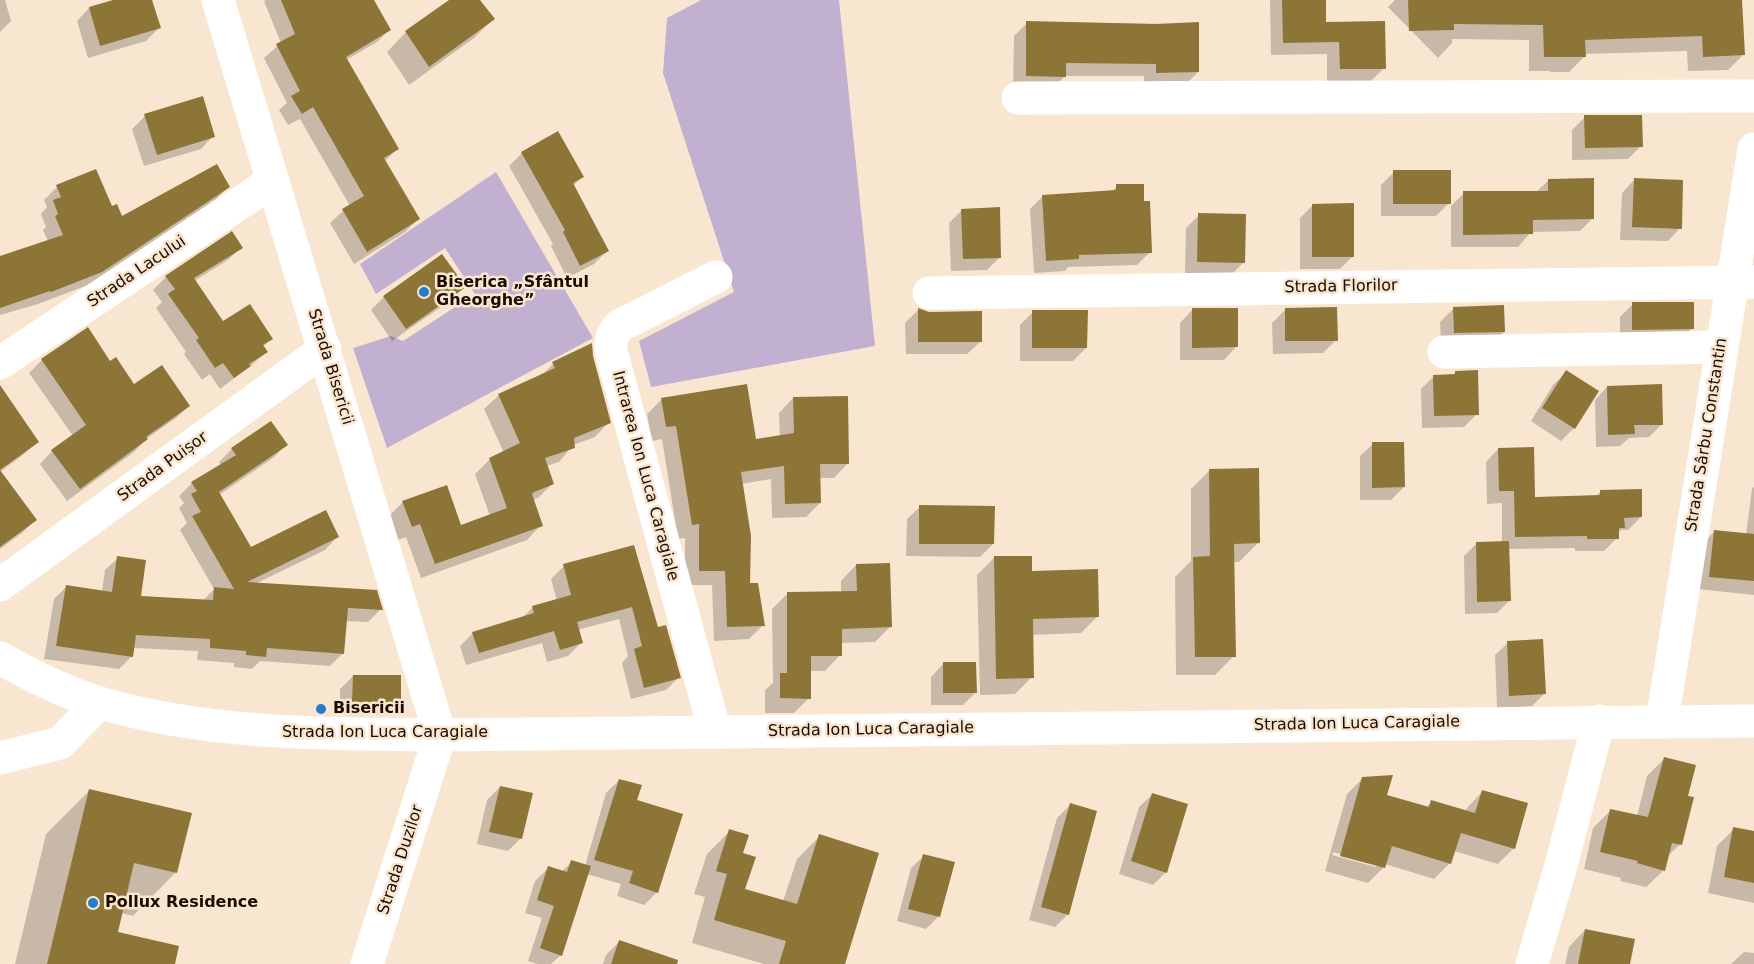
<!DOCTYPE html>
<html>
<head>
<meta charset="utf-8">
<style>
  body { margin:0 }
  canvas { display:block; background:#f9e6d1 }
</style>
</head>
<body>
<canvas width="1754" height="964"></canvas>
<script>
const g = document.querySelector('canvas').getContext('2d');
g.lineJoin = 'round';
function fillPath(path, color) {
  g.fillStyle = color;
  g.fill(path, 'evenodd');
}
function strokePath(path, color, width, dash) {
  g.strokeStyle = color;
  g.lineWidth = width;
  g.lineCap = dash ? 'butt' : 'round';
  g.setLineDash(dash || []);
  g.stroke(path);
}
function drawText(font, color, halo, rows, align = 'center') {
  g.font = font + ' "DejaVu Sans",sans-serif';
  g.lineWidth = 5;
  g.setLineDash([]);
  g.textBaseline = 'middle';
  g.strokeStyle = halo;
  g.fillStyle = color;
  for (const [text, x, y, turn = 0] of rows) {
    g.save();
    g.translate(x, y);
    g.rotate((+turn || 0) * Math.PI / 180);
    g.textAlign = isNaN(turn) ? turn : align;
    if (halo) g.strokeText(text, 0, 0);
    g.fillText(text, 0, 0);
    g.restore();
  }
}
fillPath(new Path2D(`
  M701,0H839L875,346L651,387L639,341L734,292L663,73L667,18Z
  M496,172L593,338L387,448L353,348L391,336L403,341L475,294L445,248L376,294L360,264Z`), '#c2b0d1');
fillPath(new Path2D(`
  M0,0H5L11,21L0,32Z
  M118,0H151L159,28L146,41L88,58L77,21L89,8Z
  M266,0H328L389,30L377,42L346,60L397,149L385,161L418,219L405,232L354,264L330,223L343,211L350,206L300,119L288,125L279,110L287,103L264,58L281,43L264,1Z
  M451,0H478L493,19L474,38L409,85L387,52L406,32Z
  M1270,0H1324L1325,23L1384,68L1371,81H1327V54L1271,55Z
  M1395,0H1741L1743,55L1728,70L1688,71L1687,51L1584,54V57L1569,72H1550V71H1529V40L1452,39V43L1438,58L1388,7Z
  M1027,23L1198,24V72L1185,85H1144V76H1065L1052,89H1013L1014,36Z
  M145,116L213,136L201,149L144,166L132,129Z
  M1585,117L1641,146L1628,159L1572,160V130Z
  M522,153L582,177L573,186L607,251L594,264L567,278L551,246L553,244L509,166Z
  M1394,172L1449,203L1436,216H1381V185Z
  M1549,180L1592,219L1580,231L1531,232L1518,247H1451V206L1464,193L1536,192Z
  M1634,180L1680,228L1668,241L1620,240L1622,193Z
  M1117,186L1143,203L1150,252L1137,265L1068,267L1065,271L1034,273L1030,209L1043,196L1111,192Z
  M57,187L121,218L228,187L215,200L88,285L38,304L0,315V258L48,241L43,230L46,227L41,214L47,207L44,200Z
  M1313,205L1353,256L1340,269H1300V218Z
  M962,210L1000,257L987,270L951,271L949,223Z
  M1199,215L1244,262L1231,275L1185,274L1186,228Z
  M241,247L228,260L194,281L223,323L271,338L263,347L266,352L253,364L220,389L210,374L202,380L184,354L186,352L156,308L162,302L153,290L166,277Z
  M442,256L464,287L451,300L392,341L371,310L384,297Z
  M1633,304L1692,328L1679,341L1620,342V317Z
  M1453,309L1504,332L1491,344L1441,345L1440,322Z
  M918,310L980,342L967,354H906L905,323Z
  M1192,310L1236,347L1224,360H1180V323Z
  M1285,310L1336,340L1323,353L1273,354L1272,323Z
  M1033,312L1086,348L1073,361H1020V325Z
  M591,356L609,422L595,437L573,445L559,462L546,466L552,484L538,498L532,500L541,525L527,540L421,578L406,537L398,540L389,516L403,502L460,527L490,516L475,474L490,459L504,453L484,409L499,395L541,376L553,364Z
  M42,360L110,363L133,386L189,406L176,418L146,439L134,452L67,501L40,464L52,451L73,436L29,373Z
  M1456,372L1477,414L1464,427L1422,428L1421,389L1434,376H1452Z
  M1566,372L1574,428L1561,441L1531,421L1553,385Z
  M1607,387L1662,424L1649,437L1629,438L1620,446L1596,447L1595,400Z
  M0,392L37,441L24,454L0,472Z
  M793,398L848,463L834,478H819L820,503L806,517L772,518L771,479L741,484L749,585L763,625L749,639L714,641L712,585H685V538L678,539L662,439L652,441L647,414L662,399L755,441L780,437L779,413Z
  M271,423L286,445L273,458L219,495L250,549L337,537L325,550L255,584L381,609L368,622L345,621L343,653L330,666L260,661L252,669L234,667V663L197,660L198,651L133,648L132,656L119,669L44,659L54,599L67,586L102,592L105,570L118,558L140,597L203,601L214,589L180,530L187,523L179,508L184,503L179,496L192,483L222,466L219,462L232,449Z
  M1373,444L1404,487L1391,500H1360V456Z
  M1498,449L1533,498L1595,497L1601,491L1641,517L1628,530H1621L1617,534V538L1604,551H1575V548L1508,549L1509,601L1497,613L1465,614L1464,556L1477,543H1502V503L1487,504L1486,462Z
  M1210,470L1258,543L1239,562H1233L1234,656L1215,675H1176L1175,577L1191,561V489Z
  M0,472L35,520L22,533L0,549Z
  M1754,487V595L1697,589L1701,545L1714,532L1746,535L1752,489Z
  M920,507L993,544L980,557L906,556L907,519Z
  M633,546L657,629L679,677L666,690L631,699L622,663L628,656L619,619L577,630L581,643L568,656L547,662L542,643L466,665L460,646L473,633L521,619L532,608L557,601L551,579L564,566Z
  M994,558L1030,573L1098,616L1081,633L1031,635L1032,677L1015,694L980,695L977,575Z
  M856,565L891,626L875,642L840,643V655L825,671H809V698L794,713H765V690L773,683L772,609L788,593L841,592V581Z
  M1508,643L1545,693L1532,706L1497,708L1495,655Z
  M943,664L976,692L963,705H931V677Z
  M353,676L399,702L387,715L340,714V689Z
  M1664,759L1686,797L1680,844L1666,858L1664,870L1646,887L1620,881L1621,878L1584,869L1593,828L1610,811L1637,816L1647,776Z
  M1363,778L1386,796L1425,808L1432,802L1466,811L1467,808L1482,792L1514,848L1498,864L1454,851L1450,863L1434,879L1385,864L1384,867L1368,883L1325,871L1347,794ZM1333,852L1376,864V867L1332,855Z
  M619,780L635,801L657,892L644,905L617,896L621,884L587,874L561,955L551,964H537L528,961L542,918L525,913L535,881L548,868L561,872L572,862L585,866L606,793Z
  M500,787L521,838L508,851L477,844L487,800Z
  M89,791L176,872L133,916L121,913L116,933L173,964H15L46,834Z
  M1152,795L1166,872L1153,885L1119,874L1139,807Z
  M1070,805L1068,914L1055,927L1029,920L1057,818Z
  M1734,829L1754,832V903L1708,893L1717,846Z
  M730,831L741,854L743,890L783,901L797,859L820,836L843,964H764L692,943L705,897L694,894L707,854Z
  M924,856L939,916L926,929L897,921L911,868Z
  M1585,930L1628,964H1565L1569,947Z
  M619,942L643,964H603L606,955Z
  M1744,952L1754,953V964H1731Z`), '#0003');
fillPath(new Path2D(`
  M113,0H152L161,28L100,46L89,7Z
  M281,0H374L391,30L346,57L399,149L384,158L420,219L367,252L342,209L364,196L313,107L302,114L291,96L300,91L276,44L295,34Z
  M449,0H480L495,19L429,67L405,31Z
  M1282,0H1326V22L1385,21L1386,69H1340L1339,42L1283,43Z
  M1408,0H1742L1745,55L1703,57L1702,36L1585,40L1586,57H1544L1543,25L1454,24V30L1409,31Z
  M1026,21L1156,24L1199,22V72L1156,73V64L1066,63V77L1026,76Z
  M203,96L215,137L157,155L144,114Z
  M1584,115H1642L1643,147L1585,148Z
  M558,131L584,177L573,183L609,251L580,266L563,232L565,230L521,152Z
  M217,164L230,187L102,272L51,292L50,291L0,308V256L63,235L55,216L58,214L53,200L61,197L56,185L96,169L112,206L117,204L122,216Z
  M1393,170H1451V204H1393Z
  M1594,178V219L1533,220V234L1463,235V191H1548V179Z
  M1634,178L1683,180L1682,229L1632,227Z
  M1116,184H1144V201H1150L1152,253L1079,255V259L1046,261L1042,195L1116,190Z
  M1354,203V257H1312V204Z
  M1000,207L1001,258L963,259L961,209Z
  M1198,213L1246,214L1245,263L1197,262Z
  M232,231L243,248L194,278L223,321L250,304L273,339L263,345L268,352L249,364L251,366L234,378L223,363L215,368L196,340L199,338L168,294L175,289L165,276Z
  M442,254L466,287L406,329L383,296Z
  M1632,302H1694V329L1632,330Z
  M1504,305L1505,332L1454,333L1453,307Z
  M1337,307L1338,341H1285V308Z
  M918,308L929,312L982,311V342H918Z
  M1192,308H1238V347L1192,348Z
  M1032,310H1088L1087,348H1032Z
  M88,327L110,361L116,357L134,384L162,365L190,406L146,437L148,439L80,489L51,450L86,425L41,359Z
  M592,343L593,356L611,423L574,438L575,448L545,458L554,484L534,492L532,494L543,526L435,564L420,524L412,527L402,501L447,485L461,525L507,508L489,458L520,443L498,394L555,368L552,362Z
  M1478,370L1479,415L1434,416L1433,375L1455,374V371Z
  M1566,370L1599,391L1575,429L1542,408Z
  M747,384L756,439L794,433L793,397L848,396L849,464H820L821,503L785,504L784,466L741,472L751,536L750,583H758L765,626L727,627L725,571H699V524L692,525L676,426L666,427L661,398Z
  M1662,384L1663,425H1634L1635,434L1608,435L1607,386Z
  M0,385L39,442L0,470Z
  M271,421L288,445L219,492L251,547L326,510L339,537L247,582L377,590L383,610L348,608L344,654L267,648L266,657L246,655V651L210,648V639L136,635L133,657L56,646L66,585L112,592L117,556L146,560L141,596L213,600L214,587L234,589L192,516L201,512L191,494L197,491L191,482L236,455L231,448Z
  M1372,442H1404L1405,487L1372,488Z
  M1534,447L1535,497L1600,495V490L1642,489V517L1624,518L1625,528H1619V539H1587V536L1515,537L1514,491H1499L1498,448Z
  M1259,468L1260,543L1234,544L1236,657H1195L1193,557L1210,556L1209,469Z
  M0,470L37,520L0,547Z
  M919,505L995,506L994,544H919Z
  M1714,530L1754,534V581L1709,577Z
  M1509,541L1511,601L1477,602L1476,542Z
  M634,545L658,627L666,625L681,678L644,688L634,649L642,646L632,607L577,622L583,643L560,650L554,631L479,653L472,632L534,613L532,606L571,595L563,564Z
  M994,556H1032V571L1098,569L1099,617L1033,619L1034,678L996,679Z
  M890,563L892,627L842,629V656H811V699L780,698V673H787V592L857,591L856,564Z
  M1543,639L1546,694L1509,696L1507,641Z
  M943,662H976L977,693H943Z
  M353,675H401V702H352Z
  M1664,757L1696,765L1688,796L1694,797L1682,845L1672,843L1665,871L1637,863L1638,861L1600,852L1610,809L1648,817Z
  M1393,775L1387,795L1429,807L1431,800L1475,813L1482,790L1528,803L1515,849L1461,833L1451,864L1392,846L1385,868L1340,856L1362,777Z
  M619,779L642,785L637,800L683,814L658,893L629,883L633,871L594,860Z
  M500,786L533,793L522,839L489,832Z
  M89,789L192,813L177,873L134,863L118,932L179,946L175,964H47Z
  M1152,793L1188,804L1167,873L1131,861Z
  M1070,803L1097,811L1069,915L1041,907Z
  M1733,827L1754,831V883L1724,877Z
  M729,829L749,835L743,853L756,857L745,889L797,904L819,834L879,853L845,964H779L786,941L714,920L727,874L716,871Z
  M923,854L955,862L940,917L908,909Z
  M571,860L591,866L562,956L540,948L554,906L537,900L548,866L567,872Z
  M1585,929L1635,939L1630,964H1578Z
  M619,940L678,960L677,964H611Z`), '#8c7536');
strokePath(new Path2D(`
  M218,0L440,735L367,964
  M1018,98L1754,96
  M929,293L1754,282
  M1444,352L1721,347
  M0,363L273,181
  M0,585L325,349
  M1662,721L1754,149
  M715,732L611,351C610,340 612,334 619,326L716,277
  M0,758L60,743L99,703
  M1532,964L1560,869L1599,721`), '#fff', 33);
strokePath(new Path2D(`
  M0,658C32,676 65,693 100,703C211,735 326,734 440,735L1754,721`), '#fff', 33);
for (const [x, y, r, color] of [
  [424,292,6,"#237dca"],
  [321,709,6,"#237dca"],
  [93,903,6,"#237dca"]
]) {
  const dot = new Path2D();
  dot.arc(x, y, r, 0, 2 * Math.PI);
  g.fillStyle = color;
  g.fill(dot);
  strokePath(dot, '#f9e6d1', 2);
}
drawText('16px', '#1c0c00', '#f9e6d1', [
  ["Strada Lacului",137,272,-34],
  ["Strada Florilor",1341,287,-1],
  ["Strada Bisericii",330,367,73],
  ["Strada Sârbu Constantin",1707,435,-81],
  ["Strada Puișor",163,467,-36],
  ["Intrarea Ion Luca Caragiale",645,476,75],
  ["Strada Ion Luca Caragiale",1357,724,-1],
  ["Strada Ion Luca Caragiale",871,730,-1],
  ["Strada Ion Luca Caragiale",385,733],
  ["Strada Duzilor",401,860,-72]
]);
drawText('bold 16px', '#1c0c00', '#f9e6d1', [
  ["Biserica „Sfântul",436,283],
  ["Gheorghe”",436,301],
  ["Bisericii",333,709],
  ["Pollux Residence",105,903]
], 'left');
</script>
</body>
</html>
